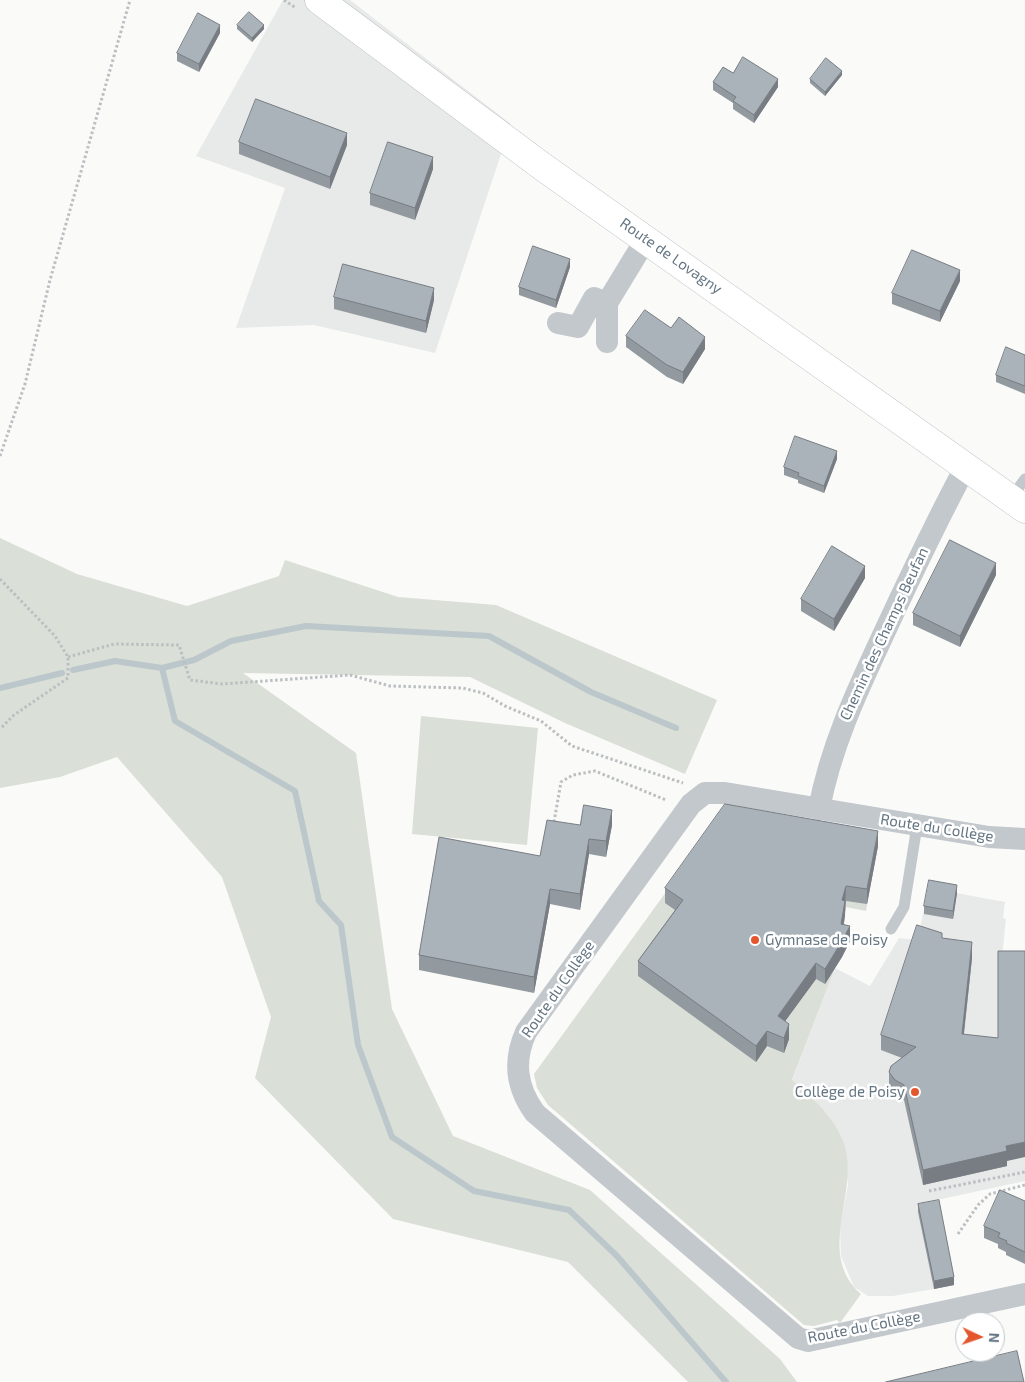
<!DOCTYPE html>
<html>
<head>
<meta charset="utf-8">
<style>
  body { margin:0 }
  #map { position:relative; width:1025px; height:1382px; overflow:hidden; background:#fafaf8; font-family:"Exo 2",sans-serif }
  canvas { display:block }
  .north { position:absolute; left:955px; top:1312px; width:50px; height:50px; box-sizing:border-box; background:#fff; border:1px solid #c1c8cd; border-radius:50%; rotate:93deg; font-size:14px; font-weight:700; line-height:20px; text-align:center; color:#657683 }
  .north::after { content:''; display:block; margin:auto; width:18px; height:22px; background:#e4572e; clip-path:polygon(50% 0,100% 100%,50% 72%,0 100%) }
</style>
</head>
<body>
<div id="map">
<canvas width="1025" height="1382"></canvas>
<div class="north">N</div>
</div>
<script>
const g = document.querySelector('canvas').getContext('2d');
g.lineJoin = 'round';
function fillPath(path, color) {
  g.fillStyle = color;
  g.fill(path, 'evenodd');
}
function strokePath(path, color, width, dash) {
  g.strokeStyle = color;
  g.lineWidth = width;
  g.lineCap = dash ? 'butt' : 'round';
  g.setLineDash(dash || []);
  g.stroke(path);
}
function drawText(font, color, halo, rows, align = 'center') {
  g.font = font + ' "Exo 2",sans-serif';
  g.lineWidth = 5;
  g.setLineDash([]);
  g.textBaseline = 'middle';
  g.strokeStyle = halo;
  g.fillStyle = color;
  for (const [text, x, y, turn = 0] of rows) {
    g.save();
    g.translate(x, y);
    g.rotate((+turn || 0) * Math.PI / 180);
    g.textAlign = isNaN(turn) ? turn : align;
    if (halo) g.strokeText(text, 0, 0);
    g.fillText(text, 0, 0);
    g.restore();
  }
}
fillPath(new Path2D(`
  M283,0H350L511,124L435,353L314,325L236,328L285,188L196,156Z
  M929,888L1005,902L1003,918L1006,919L1001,966L1025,967V1181L937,1200L939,1208L934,1289L893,1296H868L854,1287L841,1256L840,1227L848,1185L842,1139L828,1115L792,1081L835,968L870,986L899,938L917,940Z`), '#e8e9e9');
fillPath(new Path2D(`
  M0,538L77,574L187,606L279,576L285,560L398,597L496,605L717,700L685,774L565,723L470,677L243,673L356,753L392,1009L453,1136L590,1190L780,1359L797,1382H688L568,1262L393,1219L255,1078L271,1017L222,877L117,757L60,777L0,788Z
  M421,716L538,728L527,845L412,834Z
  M719,819L878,846L866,911L846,907L841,939L850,941L835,968L792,1080C812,1098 833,1115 843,1141C862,1191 814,1252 861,1294L840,1323L837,1320L814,1326L804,1325L548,1105L537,1088L534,1074Z`), '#dadfd7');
strokePath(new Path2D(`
  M162,668L175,721L295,791L319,901L341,925L358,1045L392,1137L474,1191L569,1210L617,1256L726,1382
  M73,670L115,661L162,668L194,660L231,641L306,626L489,636L591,692L676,728
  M0,688L62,673`), '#bbc7cb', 6);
const secondary = new Path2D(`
  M319,0L543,167L1025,509`);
strokePath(secondary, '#b3babf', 29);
strokePath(new Path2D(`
  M284,0L296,8
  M0,456L25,384L50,280L130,0
  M0,579L55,636L68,657V678L14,715L0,729
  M68,657L114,644L179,645L190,680L222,684L350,675L390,686L462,688L483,693L505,706L541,721L572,746L683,783
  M554,822L561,782L573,775L595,771L666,800
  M929,1191L1025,1172
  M958,1234L978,1205L990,1194L1025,1185`), '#bbbfc2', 3, [2.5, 2.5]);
strokePath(new Path2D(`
  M1011,498L1025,479
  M891,929L904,907L917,826`), '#c3c8cc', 11);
strokePath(new Path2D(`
  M607,303L646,239
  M558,323L578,327L594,298L607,303V342
  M819,809C831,745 858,689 885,631C911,575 937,520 966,466
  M1025,839L989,837L725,793H705L691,804L526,1032C513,1061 516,1087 535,1113L798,1338L808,1341L1025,1294`), '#c3c8cc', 22);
strokePath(secondary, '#fff', 28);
fillPath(new Path2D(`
  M237,25L264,29L252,42L237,29Z
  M220,33L199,72L177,61V53Z
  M733,73L778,87L754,123L733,109V103L713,90V82Z
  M842,75L825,96L810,83V79Z
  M239,142L347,145L330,189L239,154Z
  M433,169L415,220L370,205V193Z
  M570,267L556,308L519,295V287Z
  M960,281L940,322L892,304V293Z
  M334,297L434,300L426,333L334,309Z
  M671,328L705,349L683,384L667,377L626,347V336Z
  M1025,355V394L996,382V375Z
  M837,459L824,493L798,483V480L784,475V467Z
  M996,575L960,647L913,625V613Z
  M865,578L834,631L801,611V599Z
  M580,825H612L606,857L589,854L580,910L550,904L534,993L419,970V955L540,856Z
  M878,846L867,904L846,901L844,924L850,941L842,957L825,984L816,979L785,1021L789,1039L784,1053L767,1046L756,1062L638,976V961L675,910L665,903V888Z
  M957,893L953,919L924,914V906Z
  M942,938L972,958L964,1034L1007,1161V1166L923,1185L904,1100L895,1096L889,1087V1072L902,1058L881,1050V1035Z
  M1025,1201V1264L1006,1255V1252L998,1248V1244L984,1238V1226Z
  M918,1204L954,1285L934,1289L918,1212Z`), '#929a9f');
fillPath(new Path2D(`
  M220,25V33L199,72V64Z
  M264,25V29L252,42V38Z
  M842,71V75L825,96V92Z
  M778,79V87L754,123V115Z
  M347,133V145L330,189V177Z
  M433,157V169L415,220V208Z
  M570,259V267L556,308V300Z
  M960,270V281L940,322V311Z
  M434,288V300L426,333V321Z
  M705,337V349L683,384V372Z
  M837,451V459L824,493V486Z
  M996,563V575L960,647V636Z
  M865,566V578L834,631V619Z
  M612,810V825L606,857V841Z
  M878,831V846L867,904V889Z
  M589,839V854L580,910V894Z
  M957,885V893L953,919V911Z
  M846,886L845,916L841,939L842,900Z
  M550,889V904L534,993V977Z
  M850,926V941L842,957L825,984V969Z
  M972,942V958L962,1049V1034Z
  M816,963V979L778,1031V1016Z
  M789,1024V1039L784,1053V1038Z
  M767,1031V1046L756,1062V1046Z
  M1025,1142V1157L1007,1161V1166L923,1185V1170L1006,1146Z
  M954,1277V1285L934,1289V1281Z`), '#777d82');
const building = new Path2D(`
  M249,12L264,25L252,38L237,25Z
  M198,13L220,25L199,64L177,53Z
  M743,57L778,79L754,115L733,101L736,97L713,82L723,67L733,73Z
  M826,58L842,71L825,92L810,79Z
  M256,99L347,133L330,177L239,142Z
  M388,142L433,157L415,208L370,193Z
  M533,246L570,259L556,300L519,287Z
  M912,250L960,270L940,311L892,293Z
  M343,264L434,288L426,321L334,297Z
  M645,310L671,328L679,317L705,337L683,372L667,365L626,336Z
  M1006,347L1025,355V386L996,375Z
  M795,436L837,451L824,486L798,476L799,473L784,467Z
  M950,540L996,563L960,636L913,613Z
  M832,546L865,566L834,619L801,599Z
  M725,804L878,831L867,889L846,886L842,900L845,901L841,924L850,926L842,941L825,969L816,963L778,1016L789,1024L784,1038L767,1031L756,1046L638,961L683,900L665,888Z
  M584,805L612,810L606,841L589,839L580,894L550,889L534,977L419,955L439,837L540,856L547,820L580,825Z
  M929,880L957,885L953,911L924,906Z
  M917,925L942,933V938L972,942L962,1034L998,1038V951H1025V1142L1006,1146L1007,1151L923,1170L904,1085L895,1080L889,1072L891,1066L916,1047L881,1035Z
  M1000,1190L1025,1201V1252L1006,1243L1007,1241L998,1237L1000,1233L984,1226Z
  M939,1200L954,1277L934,1281L918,1204Z
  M1017,1351L1024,1382H886Z`);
fillPath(building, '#aab3b9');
strokePath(building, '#777d82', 1);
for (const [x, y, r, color] of [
  [755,940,5,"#e4572e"],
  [915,1092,5,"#e4572e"]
]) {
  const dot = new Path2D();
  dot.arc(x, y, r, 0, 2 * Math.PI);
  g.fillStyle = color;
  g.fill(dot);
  strokePath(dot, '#fff', 2);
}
drawText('15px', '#657683', '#fff', [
  ["Route de Lovagny",671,256,35],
  ["Chemin des Champs Beufan",884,634,-65],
  ["Route du Collège",937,828,9],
  ["Route du Collège",558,989,-55],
  ["Route du Collège",864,1327,-11]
]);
drawText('15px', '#657683', '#fff', [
  ["Gymnase de Poisy",765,940],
  ["Collège de Poisy",905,1092,"right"]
], 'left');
</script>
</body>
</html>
